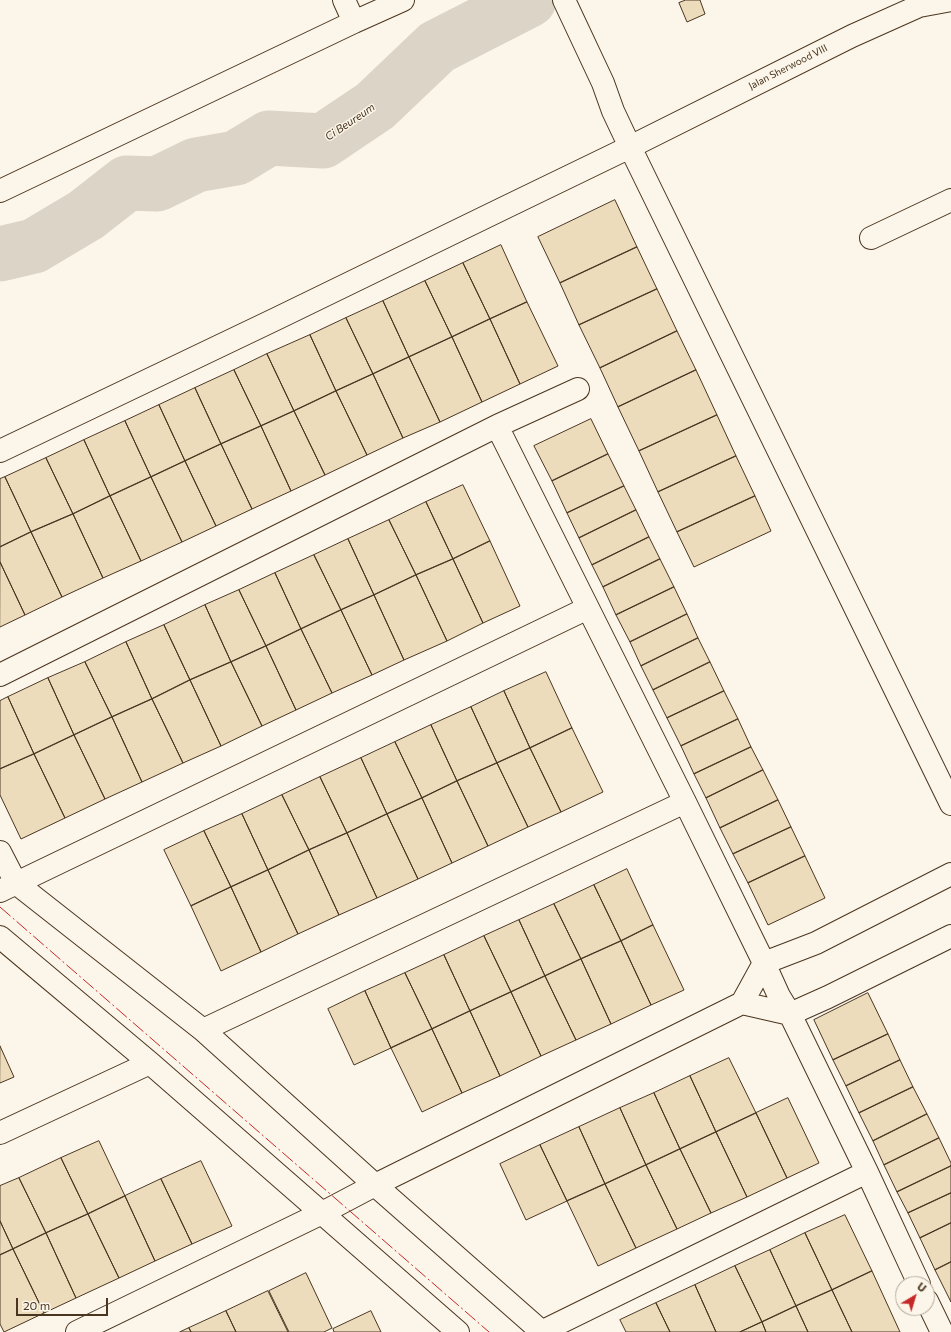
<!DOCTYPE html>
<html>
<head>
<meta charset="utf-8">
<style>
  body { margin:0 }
  #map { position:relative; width:951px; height:1332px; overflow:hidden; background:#fbf6e9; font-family:Commissioner,sans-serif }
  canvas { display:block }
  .north { position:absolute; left:895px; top:1276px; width:40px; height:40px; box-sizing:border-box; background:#fbf6e9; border:1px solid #b4a999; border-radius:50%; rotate:38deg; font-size:11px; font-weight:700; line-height:16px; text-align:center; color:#4a3520 }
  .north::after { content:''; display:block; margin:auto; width:14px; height:18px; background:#c62828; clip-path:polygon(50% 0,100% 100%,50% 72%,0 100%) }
  .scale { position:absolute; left:16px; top:1298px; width:92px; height:18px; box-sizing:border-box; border:2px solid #4a3520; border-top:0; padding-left:5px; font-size:12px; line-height:14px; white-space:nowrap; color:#4a3520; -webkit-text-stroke:3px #fbf6e9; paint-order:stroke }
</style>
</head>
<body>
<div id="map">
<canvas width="951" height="1332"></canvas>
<div class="north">U</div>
<div class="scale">20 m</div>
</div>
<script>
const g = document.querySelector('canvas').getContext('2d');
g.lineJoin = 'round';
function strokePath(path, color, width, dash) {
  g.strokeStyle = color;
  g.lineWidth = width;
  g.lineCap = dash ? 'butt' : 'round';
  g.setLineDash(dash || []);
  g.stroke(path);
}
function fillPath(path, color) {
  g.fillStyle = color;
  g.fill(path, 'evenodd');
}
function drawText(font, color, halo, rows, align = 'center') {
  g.font = font + ' Commissioner,sans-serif';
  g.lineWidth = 3;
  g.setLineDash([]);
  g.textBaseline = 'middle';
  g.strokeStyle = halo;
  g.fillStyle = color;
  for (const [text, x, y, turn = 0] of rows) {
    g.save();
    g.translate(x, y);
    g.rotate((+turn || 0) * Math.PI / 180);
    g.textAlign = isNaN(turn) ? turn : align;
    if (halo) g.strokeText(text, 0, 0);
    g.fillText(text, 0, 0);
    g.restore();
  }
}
strokePath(new Path2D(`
  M0,254L34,246L86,215L127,183L157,184L196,165L236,158L269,138L323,141L375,106L437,47L529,0`), '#dcd4c6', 55);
const building = new Path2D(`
  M686,0H700L705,14L687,22L679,3Z
  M615,200L637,247L560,283L538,237Z
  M501,245L527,302L490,319L463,263Z
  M637,247L657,289L579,325L560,283Z
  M463,263L490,319L452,337L425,281Z
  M425,281L452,337L409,357L383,301Z
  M657,289L677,331L600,368L579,325Z
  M383,301L409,357L373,374L346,318Z
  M527,302L558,366L520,384L490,319Z
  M346,318L373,374L336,391L310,335Z
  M490,319L520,384L482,402L452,337Z
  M677,331L696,370L618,407L600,368Z
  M310,335L336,391L294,411L267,354Z
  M452,337L482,402L440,422L409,357Z
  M267,354L294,411L261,426L234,370Z
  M409,357L440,422L403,438L373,374Z
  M234,370L261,426L221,444L195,388Z
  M696,370L717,415L639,451L618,407Z
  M373,374L403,438L367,455L336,391Z
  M195,388L221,444L185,461L159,405Z
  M336,391L367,455L325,475L294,411Z
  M159,405L185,461L151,477L125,421Z
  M294,411L325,475L291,491L261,426Z
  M717,415L736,456L658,492L639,451Z
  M591,419L608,454L552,481L534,446Z
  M125,421L151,477L110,496L84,440Z
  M261,426L291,491L252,509L221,444Z
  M84,440L110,496L73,514L46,458Z
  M221,444L252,509L216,526L185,461Z
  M608,454L624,486L567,513L552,481Z
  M736,456L755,496L677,532L658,492Z
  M46,458L73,514L31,532L5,477Z
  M185,461L216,526L182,542L151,477Z
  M5,477L31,532L0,547V479Z
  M151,477L182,542L141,561L110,496Z
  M463,485L490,541L453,559L426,502Z
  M624,486L636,510L579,538L567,513Z
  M110,496L141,561L103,578L73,514Z
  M755,496L771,531L694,567L677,532Z
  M426,502L453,559L416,575L389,520Z
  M636,510L649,537L592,565L579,538Z
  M73,514L103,578L62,597L31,532Z
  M389,520L416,575L374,595L348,539Z
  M31,532L62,597L25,615L0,562V547Z
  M649,537L660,559L603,587L592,565Z
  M348,539L374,595L341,610L314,555Z
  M490,541L520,606L483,623L453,559Z
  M314,555L341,610L301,629L275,573Z
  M453,559L483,623L447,641L416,575Z
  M660,559L674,587L616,615L603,587Z
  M0,562L25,615L0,627Z
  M275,573L301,629L266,646L239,590Z
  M416,575L447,641L404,660L374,595Z
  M674,587L687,614L630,642L616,615Z
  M239,590L266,646L231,662L205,605Z
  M374,595L404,660L372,675L341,610Z
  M205,605L231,662L190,680L164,625Z
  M341,610L372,675L332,693L301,629Z
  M687,614L698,638L641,666L630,642Z
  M164,625L190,680L152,699L126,642Z
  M301,629L332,693L296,710L266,646Z
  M698,638L710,662L653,690L641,666Z
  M126,642L152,699L112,717L85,662Z
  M266,646L296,710L262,726L231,662Z
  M85,662L112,717L74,735L48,678Z
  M231,662L262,726L221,746L190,680Z
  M710,662L724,691L667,718L653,690Z
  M546,672L572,728L530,748L504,691Z
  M48,678L74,735L34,754L8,697Z
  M190,680L221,746L183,763L152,699Z
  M504,691L530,748L497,763L471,707Z
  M724,691L738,719L681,746L667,718Z
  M8,697L34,754L0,769V701Z
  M152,699L183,763L142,782L112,717Z
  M471,707L497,763L457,781L431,725Z
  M112,717L142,782L105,799L74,735Z
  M738,719L751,747L694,774L681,746Z
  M431,725L457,781L422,798L395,742Z
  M572,728L603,792L561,812L530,748Z
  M74,735L105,799L65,818L34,754Z
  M395,742L422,798L387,814L361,758Z
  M751,747L763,770L706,798L694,774Z
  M530,748L561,812L528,827L497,763Z
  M34,754L65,818L21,839L0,795V769Z
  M361,758L387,814L347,833L320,777Z
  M497,763L528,827L488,846L457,781Z
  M763,770L778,800L720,828L706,798Z
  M320,777L347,833L309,850L282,795Z
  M457,781L488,846L452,863L422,798Z
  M282,795L309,850L268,870L242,814Z
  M422,798L452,863L418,879L387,814Z
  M778,800L791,827L733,854L720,828Z
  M242,814L268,870L231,887L204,831Z
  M387,814L418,879L377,898L347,833Z
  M791,827L805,856L748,883L733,854Z
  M204,831L231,887L191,906L164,850Z
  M347,833L377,898L339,915L309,850Z
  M309,850L339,915L298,934L268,870Z
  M805,856L825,898L768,925L748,883Z
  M627,869L653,925L621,941L594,885Z
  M268,870L298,934L261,952L231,887Z
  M594,885L621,941L581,959L554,904Z
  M231,887L261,952L221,971L191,906Z
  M554,904L581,959L545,976L519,920Z
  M519,920L545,976L511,992L484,936Z
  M653,925L684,990L651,1005L621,941Z
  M484,936L511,992L470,1011L444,955Z
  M621,941L651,1005L611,1024L581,959Z
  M444,955L470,1011L432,1029L405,973Z
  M581,959L611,1024L576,1040L545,976Z
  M405,973L432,1029L391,1048L365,991Z
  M545,976L576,1040L541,1056L511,992Z
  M365,991L391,1048L354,1065L328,1009Z
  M511,992L541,1056L500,1076L470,1011Z
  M868,993L888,1034L833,1060L814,1020Z
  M470,1011L500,1076L462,1093L432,1029Z
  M432,1029L462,1093L422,1112L391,1048Z
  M888,1034L900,1060L846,1086L833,1060Z
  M0,1046L14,1077L0,1083Z
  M729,1058L756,1113L716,1132L690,1076Z
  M900,1060L913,1087L859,1113L846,1086Z
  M690,1076L716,1132L680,1149L654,1093Z
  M913,1087L927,1114L873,1141L859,1113Z
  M654,1093L680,1149L646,1165L620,1108Z
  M788,1098L819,1163L787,1178L756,1113Z
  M620,1108L646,1165L605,1184L579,1127Z
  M756,1113L787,1178L747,1197L716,1132Z
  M927,1114L939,1138L884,1165L873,1141Z
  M579,1127L605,1184L567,1201L540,1145Z
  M716,1132L747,1197L711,1213L680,1149Z
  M939,1138L951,1163V1166L897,1192L884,1165Z
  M99,1141L125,1196L88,1214L61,1158Z
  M540,1145L567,1201L526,1220L500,1164Z
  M680,1149L711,1213L677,1229L646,1165Z
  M61,1158L88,1214L46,1233L19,1178Z
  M201,1161L232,1226L192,1244L161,1179Z
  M646,1165L677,1229L636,1248L605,1184Z
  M951,1166V1193L908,1213L897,1192Z
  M19,1178L46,1233L13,1249L0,1221V1186Z
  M161,1179L192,1244L155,1261L125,1196Z
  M605,1184L636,1248L598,1266L567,1201Z
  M951,1193V1223L920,1238L908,1213Z
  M125,1196L155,1261L119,1278L88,1214Z
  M88,1214L119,1278L76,1298L46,1233Z
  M845,1215L872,1271L832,1290L805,1233Z
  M0,1221L13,1249L0,1255Z
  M951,1223V1262L935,1270L920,1238Z
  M46,1233L76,1298L44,1313L13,1249Z
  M805,1233L832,1290L796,1306L770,1250Z
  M13,1249L44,1313L4,1332L0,1324V1255Z
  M770,1250L796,1306L762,1322L735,1266Z
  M951,1262V1302L935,1270Z
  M735,1266L762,1322L740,1332H716L695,1285Z
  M872,1271L900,1332H852L832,1290Z
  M306,1273L332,1328L324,1332H289L269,1291Z
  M695,1285L716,1332H670L656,1303Z
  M832,1290L852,1332H808L796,1306Z
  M268,1291L288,1332H236L226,1311Z
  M656,1303L670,1332H626L620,1320Z
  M796,1306L808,1332H766L762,1322Z
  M226,1311L236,1332H191L189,1328Z
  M371,1311L381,1332H334L333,1329Z
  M762,1322L766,1332H740Z
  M189,1328L191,1332H180Z`);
fillPath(building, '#ecdcbc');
strokePath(building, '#4a3520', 1);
const street = new Path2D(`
  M344,0L354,22
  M564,0L603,83L613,111L630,147L951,804
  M0,191L354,22L403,0
  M871,238L951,200
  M497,426L685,802L764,963L779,996L790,1014L867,1172L919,1284
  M0,451L278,318L502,209L630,147L852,36L919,6L951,0
  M0,675L497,426L578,389
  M0,852L16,883L203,1030L375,1185L542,1332
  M0,891L588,608
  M0,937L150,1063L458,1332
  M742,1003L790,1014L828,997L951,936
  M203,1030L685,802
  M0,1133L150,1063
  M927,1301L942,1332
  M77,1332L322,1213L375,1185L742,1003L764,963L816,943L951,874
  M541,1332L867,1172`);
strokePath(street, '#4a3520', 24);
strokePath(street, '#fbf6e9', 22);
strokePath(new Path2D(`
  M0,907L489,1332`), '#c62828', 1, [14, 3, 2, 3]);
drawText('10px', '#4a3520', '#fbf6e9', [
  ["Jalan Sherwood VIII",788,67,-27]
]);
drawText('italic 11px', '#4a3520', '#fbf6e9', [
  ["Ci Beureum",350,122,-34]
]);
</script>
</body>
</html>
